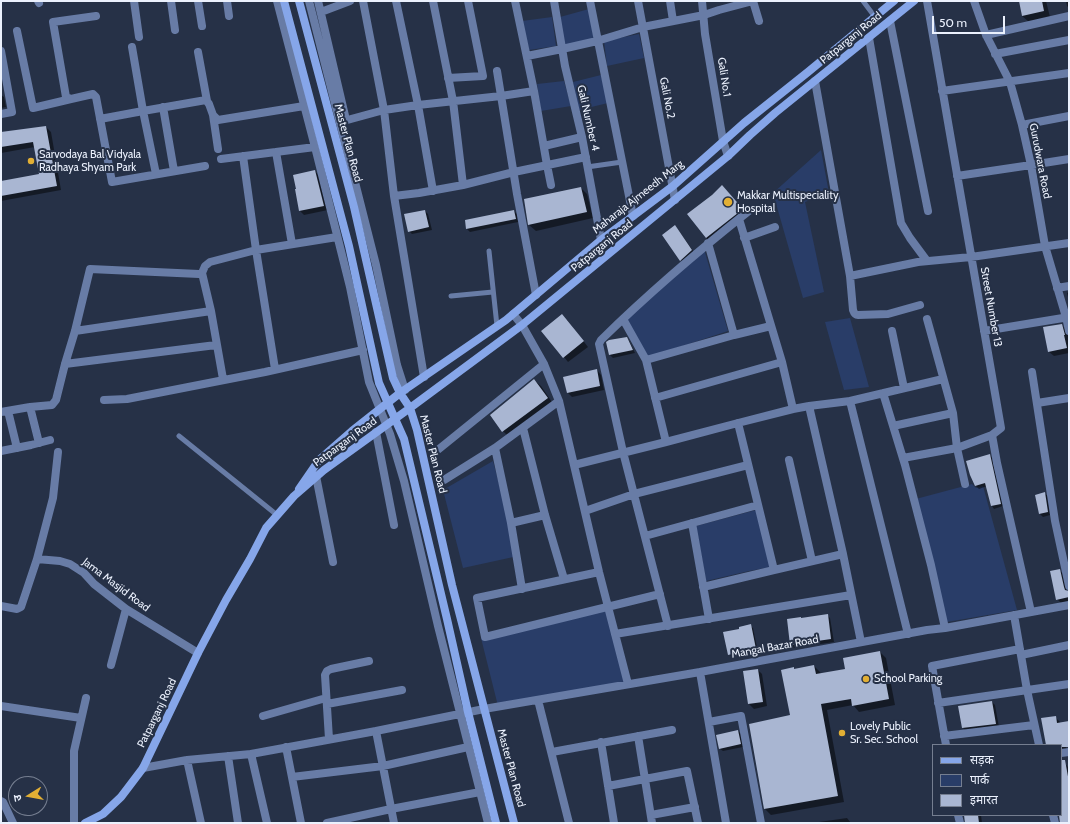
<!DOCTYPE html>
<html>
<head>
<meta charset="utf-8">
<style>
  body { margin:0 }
  #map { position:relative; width:1070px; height:824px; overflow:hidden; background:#263147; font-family:Cabin,"Noto Sans Devanagari",sans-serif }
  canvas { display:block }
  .frame { position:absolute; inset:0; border:2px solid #ebf1fd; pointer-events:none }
  .legend { position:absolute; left:932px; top:744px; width:130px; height:72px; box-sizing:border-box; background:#263147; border:1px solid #757e90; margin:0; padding:5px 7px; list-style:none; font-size:12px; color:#ebf1fd }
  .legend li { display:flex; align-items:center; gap:8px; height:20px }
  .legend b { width:20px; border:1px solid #757e90 }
  .north { position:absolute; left:8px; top:776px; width:40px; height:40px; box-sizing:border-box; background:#263147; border:1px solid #757e90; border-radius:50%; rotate:259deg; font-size:11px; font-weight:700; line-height:16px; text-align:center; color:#ebf1fd }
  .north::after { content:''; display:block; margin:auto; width:14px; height:18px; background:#e2af34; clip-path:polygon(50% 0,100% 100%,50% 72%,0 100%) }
  .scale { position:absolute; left:932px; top:16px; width:73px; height:18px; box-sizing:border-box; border:2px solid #ebf1fd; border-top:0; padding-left:5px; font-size:12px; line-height:14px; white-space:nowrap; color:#ebf1fd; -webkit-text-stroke:3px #263147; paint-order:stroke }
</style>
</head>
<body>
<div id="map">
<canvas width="1070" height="824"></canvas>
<div class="frame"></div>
<ul class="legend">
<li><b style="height:5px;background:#86a6e9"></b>सड़क</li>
<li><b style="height:11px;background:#293d68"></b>पार्क</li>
<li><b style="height:11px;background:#a9b6d2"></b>इमारत</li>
</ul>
<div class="north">उ</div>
<div class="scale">50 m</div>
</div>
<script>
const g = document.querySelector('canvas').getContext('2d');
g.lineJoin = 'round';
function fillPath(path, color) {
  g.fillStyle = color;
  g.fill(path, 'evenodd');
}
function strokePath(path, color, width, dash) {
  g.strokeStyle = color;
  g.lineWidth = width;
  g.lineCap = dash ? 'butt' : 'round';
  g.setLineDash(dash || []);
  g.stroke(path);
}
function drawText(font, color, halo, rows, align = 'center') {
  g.font = font + ' Cabin,sans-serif';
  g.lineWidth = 4;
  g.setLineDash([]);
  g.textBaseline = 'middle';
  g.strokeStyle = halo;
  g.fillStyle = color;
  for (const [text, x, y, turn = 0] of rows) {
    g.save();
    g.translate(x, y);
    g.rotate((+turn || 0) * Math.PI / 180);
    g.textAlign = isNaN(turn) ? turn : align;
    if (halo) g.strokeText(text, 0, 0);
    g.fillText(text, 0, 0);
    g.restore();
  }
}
fillPath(new Path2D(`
  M589,9L594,40L564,45L560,17Z
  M552,17L556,46L529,50L522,21Z
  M639,34L644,58L607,66L604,41Z
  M601,75L608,103L579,110L573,82Z
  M564,81L571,106L541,111L537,84Z
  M821,150L829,193L805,202L824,292L803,298L773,193Z
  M704,249L728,331L646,358L624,315Z
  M850,318L869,387L844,390L825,322Z
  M493,461L518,556L463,568L443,490Z
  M972,484L976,488L983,486L1017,610L941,623L912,500Z
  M756,510L771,567L749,571L706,581L696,526Z
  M608,606L628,684L498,706L481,638Z`), '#293d68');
fillPath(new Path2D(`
  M1020,1H1046L1050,17L1029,22L1022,16Z
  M1066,1H1069V8L1067,6Z
  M1,95L4,97L6,107L1,108Z
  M46,127L51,132L61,190L1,201V182L40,175L35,147L1,153V134Z
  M315,171L319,176L328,210L304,215L300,211Z
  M581,188L587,194L593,218L536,231L529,225Z
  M727,191L747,214L711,242L706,238L712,195Z
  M425,211L428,214L432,230L412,234L409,231Z
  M514,211L517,214L518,222L470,232L467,229Z
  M679,231L696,255L685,264L681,260Z
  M1069,292V301L1067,293Z
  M567,320L588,347L568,362L564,357Z
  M1061,325L1066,330L1069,337V353L1054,356L1049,352L1044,328Z
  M626,338L629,341L635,353L613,358L610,355Z
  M597,370L601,375L604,390L572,397L568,393Z
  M534,380L541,386L554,405L509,437L503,431Z
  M990,455L992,458L1003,506L994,509L992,506L987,486L979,489L976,486Z
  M1045,494L1048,496L1050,515L1043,517L1040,514Z
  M1059,570L1063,574L1067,592H1069V601L1061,603L1057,599Z
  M827,615L830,618L834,642L794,648L791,645L788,620Z
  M750,626L753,628L758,652L732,657L729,654Z
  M880,652L886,658L895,705L859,712L853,705L827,710L844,802L771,815L765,809L750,724L791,716L795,670L814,666L820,672L821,674L846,669Z
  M758,670L762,674L767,706L754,709L749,704L744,672Z
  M992,702L995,705L999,727L966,731L963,728Z
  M1055,717L1060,722L1061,726L1063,728L1067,752L1061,753V745H1047Z
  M738,731L741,734L743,747L723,751L720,749Z
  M1065,764L1069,768V823H1062L1060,815H1061V765Z
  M965,815H981L982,823H966Z
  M847,818L851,823H812Z`), '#0007');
fillPath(new Path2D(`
  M1019,1H1042L1044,11L1022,16Z
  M46,126L57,186L1,196V181L39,174L33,142L1,147V132Z
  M315,170L324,206L299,211L295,189H296L293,175Z
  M722,185L743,209L706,238L687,214L712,195Z
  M581,187L587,212L528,225L524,199Z
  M425,210L429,227L408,232L404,214Z
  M514,210L516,219L466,229L465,220Z
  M675,225L692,250L680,261L662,235Z
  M562,314L584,341L563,358L541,331Z
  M1062,324L1065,335H1064L1067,348L1048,352L1043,327Z
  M627,337L633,350L609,355L606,342L609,340Z
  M597,369L600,386L567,393L563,377Z
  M534,379L548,398L502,432L490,415Z
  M990,454L1001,504L991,506L985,483L975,486L970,475L966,461Z
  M1045,492L1048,512L1039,514L1035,495Z
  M1060,569L1064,587L1065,590L1069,591V597L1056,600L1050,571Z
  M828,614L831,639L790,645L787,619L801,617V618Z
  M751,624L756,649L728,655L723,632L739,629V627Z
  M880,651L889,699L852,706L851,699L821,704L838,796L764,809L749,724L790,715L781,670L794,667V669L814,665L816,674L845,669L843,658Z
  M758,669L763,702L748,704L743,671Z
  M992,701L996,724L962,728L958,706Z
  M1056,716L1057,723L1069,721V747H1061V745H1046L1041,718Z
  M738,730L741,744L719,749L716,735Z
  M1061,760H1065L1069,782V823H1060L1059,815H1061Z
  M964,815H978L979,823H965Z`), '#a9b6d2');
strokePath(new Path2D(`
  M863,1L875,17
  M587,167L622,162
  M489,251L497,326
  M451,296L493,292
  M179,436L277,515`), '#687ca6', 5);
strokePath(new Path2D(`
  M38,1L39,3
  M134,1L139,37
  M171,1L175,30
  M198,1L202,26
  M227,1L229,16
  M277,1L315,147L350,287L369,382L390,434L404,481L438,626L488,823
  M309,1L376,265L397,365L405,390
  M318,1L346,120
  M363,1L384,110L394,196
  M396,1L418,105L433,191
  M433,1L453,101L463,185
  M515,1L534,91L547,165L551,185
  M554,1L565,66L582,137L601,240
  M590,1L633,216
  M638,1L675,200
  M670,1L673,21
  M702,1L705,34L723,141L728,156
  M753,1L759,21
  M974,1L986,35L1010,82L1022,125L1031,165L1045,246L1066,317L1069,331
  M321,12L350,1
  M96,16L53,22L66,97L71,99L93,94L96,97L112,182L205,166
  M890,21L928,211
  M17,31L33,108L71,99
  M986,35L1069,16
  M869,38L901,223L910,238L927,261
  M1,51L12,112L1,114
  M198,52L207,101
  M995,54L1069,40
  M527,56L562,49L597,41L643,27L704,15L719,10L753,1
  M497,71L517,194L536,295
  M448,78L483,76L468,1
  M815,81L850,276L853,310C854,313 855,315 858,315L888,314L920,305
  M942,91L1069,73
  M163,107L174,171
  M213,115L218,149
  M100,119L143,111L132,47
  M340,122L384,110L418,105L501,96L534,91
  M1022,125L1069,116
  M544,146L582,137
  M276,152L292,244
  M243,156L256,250L275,369
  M221,159L315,147
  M156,174L143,111L206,100L209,104L213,115L218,120L304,106
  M957,176L1031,165L1069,159
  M739,219L782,362L793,409
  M744,238L775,227
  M708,243L734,335
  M202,273L211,311L223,379
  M850,276L918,262L971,257L1069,243
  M1057,288L1069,286
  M513,314L522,325L544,364L559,401L599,572L628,684
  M623,319L646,360L666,442
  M927,319L953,413L957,448L965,484
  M75,331L211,311
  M892,331L904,388
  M984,331L1069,317
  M646,360L734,335L771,326
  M65,364L216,345
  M1032,372L1055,521L1069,586
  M424,377L394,196L419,193L463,185L514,172L586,157
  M883,393L905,465L931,565L945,628
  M655,398L782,362
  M104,400L127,399L265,372L363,350
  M850,401L908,634
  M1037,403L1069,398
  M809,406L843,554L861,642
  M30,407L39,443
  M8,411L17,448
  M1,412L30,407L52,405L56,400L65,364L75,331L90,269L199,274L202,273L205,266L210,262L256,250L337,237
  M893,426L953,413
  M523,428L545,515L564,579
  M376,432L394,525
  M992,435L997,463L1031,612
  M495,448L511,523L522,589
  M1,451L31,445L50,440
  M434,453L544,364
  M903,458L957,448L992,435L1001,428L927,1
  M789,460L812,561
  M574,465L666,442L738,423L793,409L809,406L850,401L943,379
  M316,476L333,562
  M444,480L495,448L559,401
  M585,511L634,494L748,465
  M511,523L545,515
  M692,523L709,619
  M645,536L758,505
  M37,559L60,561L70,564L84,573L94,584L126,609L198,653
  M774,570L843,554
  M599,572L477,598L485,637L660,594
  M703,587L774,570L738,423
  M1,606L17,609L21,607L37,559L53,498L58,452
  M1014,615L1027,690L1039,745
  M668,626L623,452L599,344L601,340C648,294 698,251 750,210
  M615,634L851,595
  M1021,655L1069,645
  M111,665L126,609
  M700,672L726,823
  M538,700L569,823
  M938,703L1069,684
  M327,704L402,690
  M1,706L81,718
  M263,716L326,698
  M709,722L741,716L761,823
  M376,731L394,823
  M638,736L652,823
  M944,736L1034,725
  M329,739L325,675L327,671L331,669L369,661
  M601,742L614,823
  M946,745L932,666L1020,649
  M286,747L301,823
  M552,752L672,730
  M1061,753L1069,752
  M251,754L267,823
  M228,756L238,823
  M187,760L201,823
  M143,768L187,760L251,754L376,731L484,709L700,672L927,630L945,628L1069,605
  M292,777L383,766L468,747
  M608,786L687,771L698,823
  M1,801L3,802L13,823
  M651,815L695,807
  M958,815L960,823
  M1053,815L1055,823
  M74,823V751L86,698
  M327,823L391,809L480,792`), '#687ca6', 8);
strokePath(new Path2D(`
  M284,1L349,246L379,383L404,439L447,619L468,712L496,823
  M299,1L354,207L393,378L400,393L410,408L417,430L452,585L514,823
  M299,489L319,460L352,431L400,393L506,320L601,240L673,186L744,123L808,72L894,1
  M85,823L103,814L121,797L143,768L198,653L226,600L250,559L266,528L294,496L324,470L410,408L522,325L728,156L750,135L775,113L914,1`), '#86a6e9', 8);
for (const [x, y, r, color] of [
  [31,161,4,"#e2af34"],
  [728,202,5,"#e2af34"],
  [866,679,4,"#e2af34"],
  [842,733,4,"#e2af34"]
]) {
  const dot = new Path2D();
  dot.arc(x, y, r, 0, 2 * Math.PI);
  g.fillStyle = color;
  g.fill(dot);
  strokePath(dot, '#263147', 1.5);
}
drawText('11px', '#ebf1fd', '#263147', [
  ["Patparganj Road",851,38,-39],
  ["Gali No.1",724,77,81],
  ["Gali No.2",667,98,79],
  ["Gali Number 4",588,118,77],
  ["Master Plan Road",348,143,75],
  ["Gurudwara Road",1040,161,79],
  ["Maharaja Ajmeedh Marg",638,197,-38],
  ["Patparganj Road",602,246,-39],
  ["Street Number 13",991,307,80],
  ["Patparganj Road",345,442,-36],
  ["Master Plan Road",433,454,76],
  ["Jama Masjid Road",116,585,37],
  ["Mangal Bazar Road",775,647,-10],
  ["Patparganj Road",157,713,-64],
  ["Master Plan Road",511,768,75]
]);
drawText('11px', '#ebf1fd', '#263147', [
  ["Sarvodaya Bal Vidyala",39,155],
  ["Radhaya Shyam Park",39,168],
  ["Makkar Multispeciality",737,196],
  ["Hospital",737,209],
  ["School Parking",874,679],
  ["Lovely Public",850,727],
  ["Sr. Sec. School",850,740]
], 'left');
</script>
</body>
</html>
